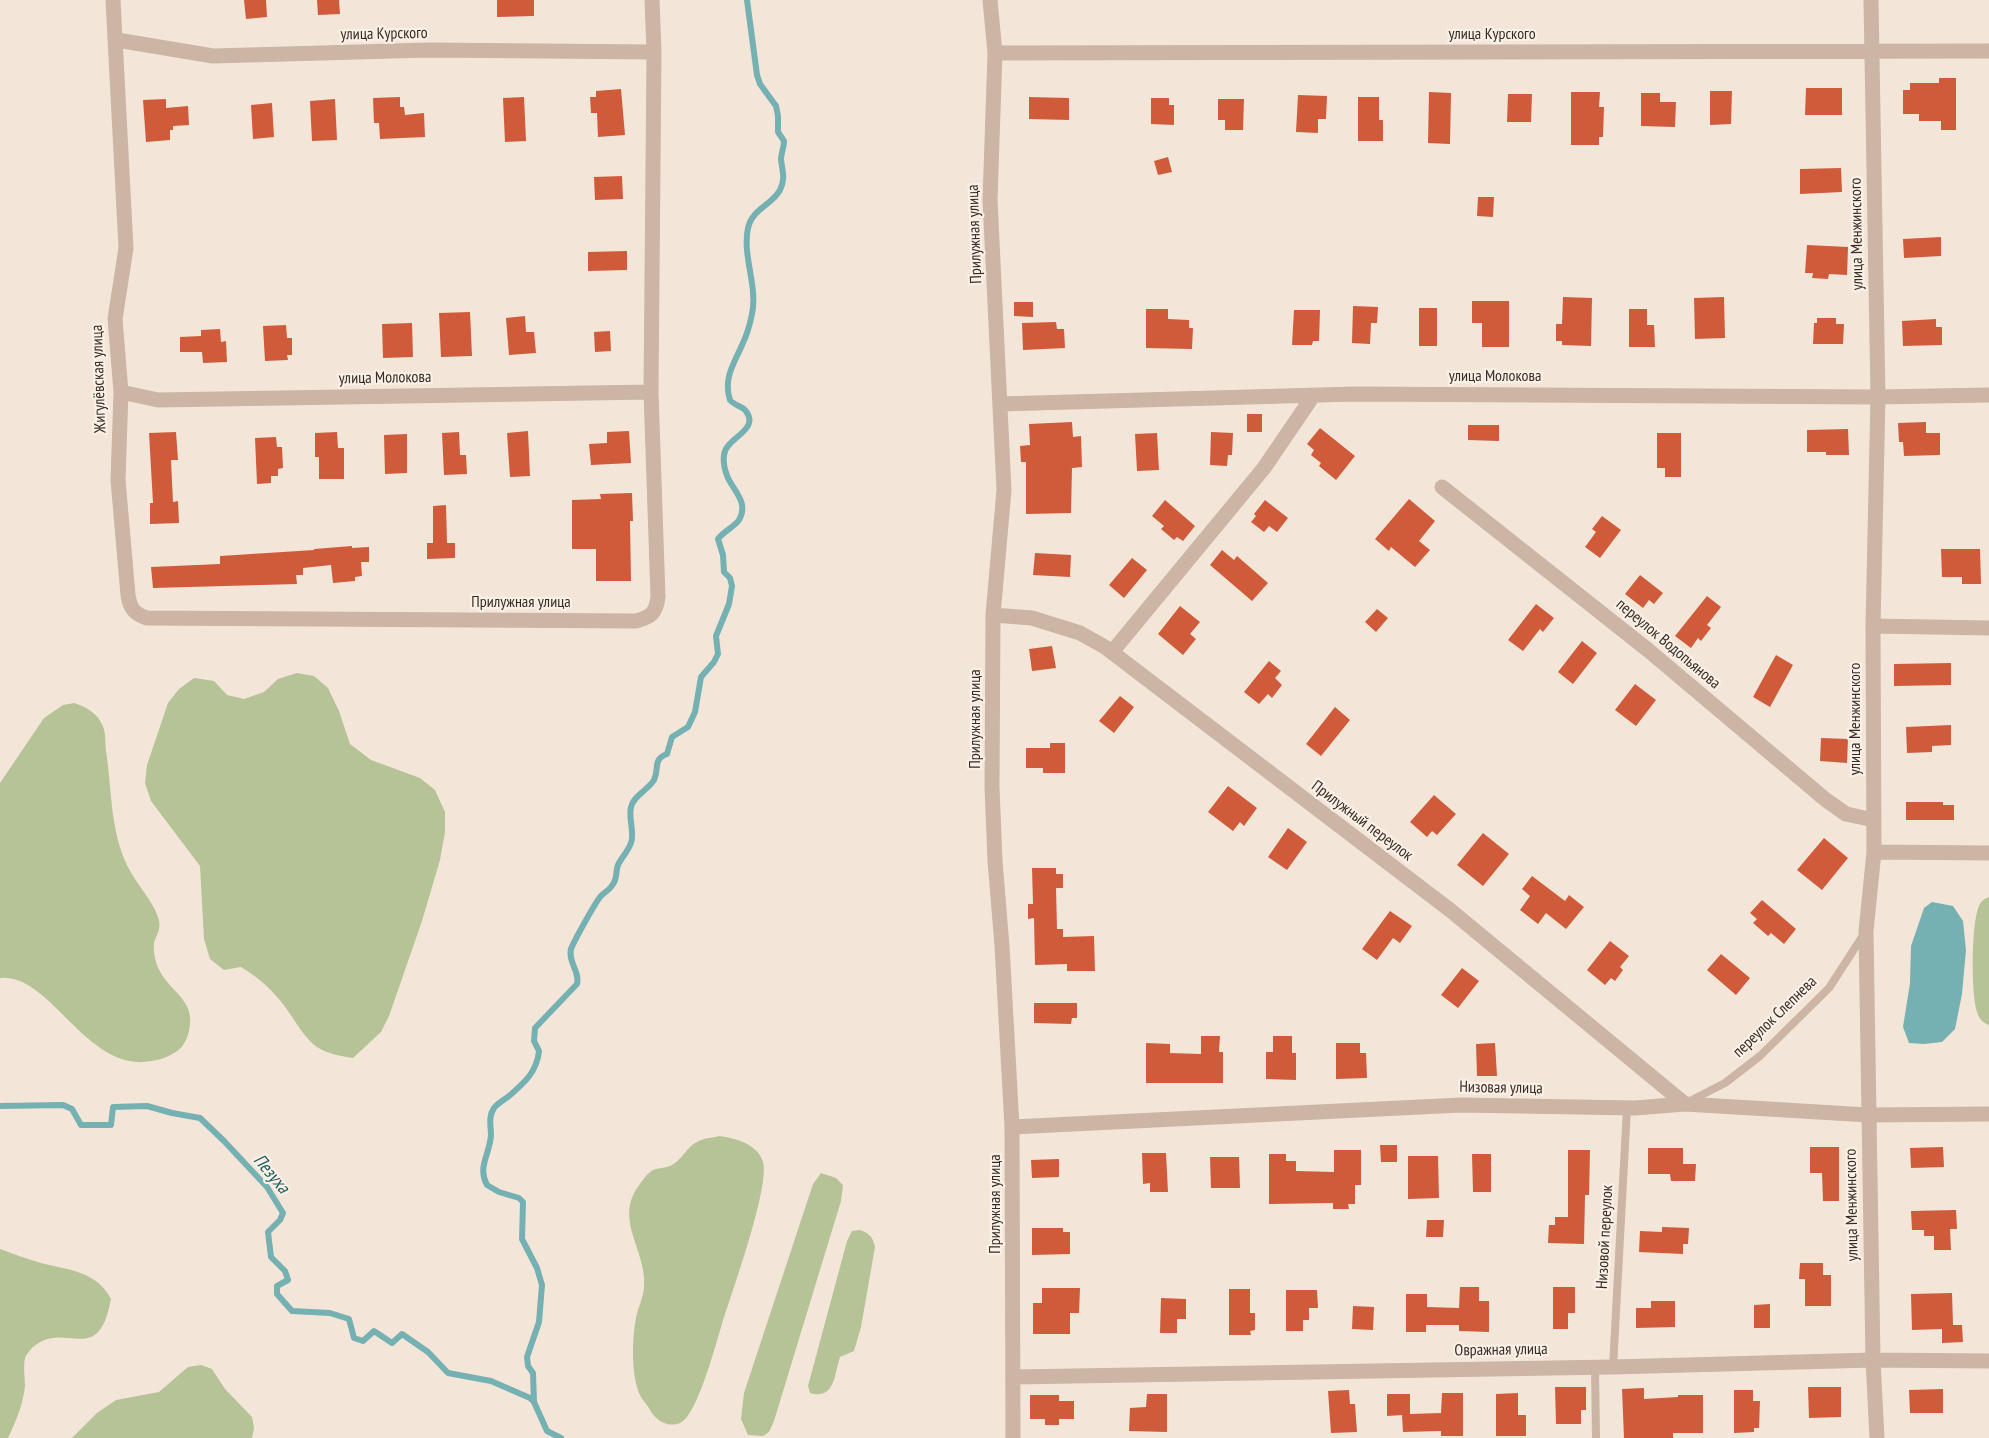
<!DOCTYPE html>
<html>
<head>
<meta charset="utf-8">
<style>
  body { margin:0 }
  canvas { display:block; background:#f3e6d8 }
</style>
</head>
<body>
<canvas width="1989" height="1438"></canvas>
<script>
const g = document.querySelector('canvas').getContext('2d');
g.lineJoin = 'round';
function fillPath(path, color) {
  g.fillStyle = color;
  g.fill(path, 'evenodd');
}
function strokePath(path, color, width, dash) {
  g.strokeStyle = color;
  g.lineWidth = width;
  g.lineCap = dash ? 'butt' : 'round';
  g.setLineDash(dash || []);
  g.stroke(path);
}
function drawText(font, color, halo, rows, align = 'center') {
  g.font = font + ' "PT Sans Narrow",sans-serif';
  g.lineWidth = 4.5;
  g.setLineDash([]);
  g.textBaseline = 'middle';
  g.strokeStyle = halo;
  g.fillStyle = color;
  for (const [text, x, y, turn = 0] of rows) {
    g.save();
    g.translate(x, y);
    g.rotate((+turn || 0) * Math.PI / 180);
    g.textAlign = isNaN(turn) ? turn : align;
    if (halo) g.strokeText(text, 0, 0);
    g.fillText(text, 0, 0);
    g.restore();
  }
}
fillPath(new Path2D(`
  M297,673L314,676L328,688L339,711L350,744L371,760L420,778L435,790L445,812V832L440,860L422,921L389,1016L381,1032L353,1058C341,1056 328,1054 317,1047C304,1038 295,1020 285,1007C273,990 259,978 241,967L224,970L210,959L204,939L200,866L151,801L145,783L147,765L168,703L179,689L194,678L214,681L227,695L244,699L264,692L278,679Z
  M74,703C86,707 96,712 102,724C106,732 105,742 106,751C112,790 110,831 128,867C136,884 156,904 159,921C161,929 156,936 154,943C153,950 155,959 157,965C167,992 197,998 189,1031C187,1040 182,1049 174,1053C165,1059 154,1061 144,1062C84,1066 49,973 0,978V783L44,718L63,705Z
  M1989,897V1025C1983,1023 1979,1019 1977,1012C1971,994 1971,923 1979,906C1981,901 1984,899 1989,897Z
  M719,1136C735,1138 758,1144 763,1162C770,1187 731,1295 722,1324C716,1343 697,1417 680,1423C666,1428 656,1420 650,1410C647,1404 642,1400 640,1395C631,1376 632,1338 636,1318C638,1308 643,1298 644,1288C648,1251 612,1219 640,1184C643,1179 648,1173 653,1170C658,1168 665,1168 670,1166C682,1161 686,1147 697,1142C703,1138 712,1138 719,1136Z
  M821,1173L836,1178L843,1185L841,1201L774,1421L769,1432L763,1436L748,1435L741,1419L744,1393L813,1184Z
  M860,1230C869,1233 873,1237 875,1247L861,1327L854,1351L840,1357C834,1375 835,1400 810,1393L808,1386L847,1241L852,1231Z
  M0,1249C14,1254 27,1259 41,1263C68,1270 97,1271 111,1299C98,1369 66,1319 33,1347C31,1349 26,1355 25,1358C23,1366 25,1378 25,1386C23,1405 16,1421 8,1438H0Z
  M201,1365L212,1369L225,1389L252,1417L254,1428L252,1438H72L97,1413L116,1400L159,1392L188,1367Z`), '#b5c397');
fillPath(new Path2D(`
  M1932,902L1953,906L1963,921L1966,950L1962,994L1955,1029L1942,1042L1924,1044L1909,1043L1903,1027L1910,983L1911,946L1924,908Z`), '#75b1b2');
strokePath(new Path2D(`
  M0,1106L63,1105L72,1109L81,1125H111L113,1107L147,1106L172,1113L200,1118L224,1141L267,1187L283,1213L280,1220L268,1232L271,1257L285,1271L288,1280L277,1286V1294L292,1311L330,1313L349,1319L354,1338L363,1341L374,1331L392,1343L402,1334L428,1352L448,1373L491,1381L530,1398L534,1402L547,1431L561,1438
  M534,1402L533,1373L528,1366L527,1357L539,1322L542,1285L537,1268L522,1239L523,1202L519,1198L499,1192L487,1185C477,1167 490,1154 491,1135C491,1126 488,1117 494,1108C498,1103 504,1100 509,1096C524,1083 537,1072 539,1051L534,1041L535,1028L577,984C580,971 568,963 571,949C574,941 594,905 600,897C604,892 610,890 613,884C618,878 615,869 619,863C623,856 628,851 631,843C635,832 628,819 631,807C633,796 648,790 654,780C660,767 652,760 667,754L672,737L688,727L695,712L701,677L714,662L718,654L716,636L729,604L732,586L730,578L724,572L723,555L718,539C724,531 733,528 739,520C749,503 734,491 728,478C725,471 723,462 724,455C725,438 762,430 745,410C741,406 734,405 730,400C723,378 734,364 742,345C747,335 750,324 752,314C758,286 742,256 748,228C752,209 772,205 780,190C786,178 782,171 781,159C781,153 784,148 784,141L778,132V116L776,106L760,84L757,75L747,0`), '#75b1b2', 6);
fillPath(new Path2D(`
  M244,0H266L267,17L246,19Z
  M317,0H339L340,14L318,15Z
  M497,0H534V16L497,17Z
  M1939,78H1956V130H1941V121H1919V114H1903V90H1910V83H1939Z
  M1806,88H1842V115H1805Z
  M621,89L625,135L598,137L597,113H591L590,97H596V91Z
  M1710,91H1732L1731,124L1710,125Z
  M1429,92L1451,93L1450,144L1428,143Z
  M1571,92H1600L1599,107H1604L1603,137H1599V145H1571Z
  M1641,93H1660V102H1676L1675,127L1641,126Z
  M1508,94H1532L1531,122H1507Z
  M1298,95L1327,96L1326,119H1318V133L1296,132Z
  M400,97V107H404L405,115L424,113L425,137L380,139L379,123H374L373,98Z
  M524,97L526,141L505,142L503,98Z
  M1029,97L1069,98V120L1029,119Z
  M1358,97H1379V120H1383V141H1358Z
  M1151,98H1169V105H1174V125L1151,124Z
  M166,99V108L188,106L189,125L173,126V130H170V140L146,142L143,100Z
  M335,99L337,140L312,141L310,101Z
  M1218,99H1244L1243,130H1225V120H1218Z
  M272,103L274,137L253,139L251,105Z
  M1168,157L1172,172L1158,175L1154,161Z
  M1841,168L1842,192L1800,194V169Z
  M622,176L623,199L595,200L594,177Z
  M1478,197H1494L1493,217L1477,216Z
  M1941,237V256L1904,258L1903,239Z
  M1807,245L1848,247L1847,275L1829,274L1828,279L1812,278L1813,273H1805Z
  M627,251V270L588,271V252Z
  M1563,297L1592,298L1591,346L1562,345V341H1556V324H1562Z
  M1724,297L1725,338L1695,339L1694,298Z
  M1472,301H1509V347H1482V323H1472Z
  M1014,302H1033V317L1014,316Z
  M1353,306L1378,307L1377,323H1371L1370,344L1352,343Z
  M1419,308H1437V346H1419Z
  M1146,309H1168V319L1189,320V328H1193L1192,349L1146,348Z
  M1629,309H1647V325H1654L1655,347H1629Z
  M1294,310H1320L1319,341H1313L1312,345H1292Z
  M470,312L472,356L441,357L439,313Z
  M525,316L526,332H534L536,353L509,355L506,318Z
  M1817,318H1836V324H1844L1843,344H1813L1814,323H1817Z
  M1936,319V327H1942V345L1903,346L1902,321Z
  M1056,322L1057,329H1064L1065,348L1023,350L1022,323Z
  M412,323L413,357L383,358L382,324Z
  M286,325L287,338H292V355H287L288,360L265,361L263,326Z
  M220,329L221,342L226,341L227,362L203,363L202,352H180V337L201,336V330Z
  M610,331L611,351L595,352L594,332Z
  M1247,414H1262V432H1247Z
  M1072,422L1073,437L1081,436L1082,467L1072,468L1071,513L1026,514V462H1021L1020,446L1030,445L1029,424Z
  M1926,422V433H1940V455L1904,456L1903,442H1899L1898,423Z
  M1468,425H1499V441L1468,440Z
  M1320,428L1355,456L1336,480L1319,466L1321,463L1311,455L1314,450L1307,444Z
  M1848,429L1849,455H1826V452H1807V430Z
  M528,431L530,476L510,477L507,433Z
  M629,431L631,463L591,465L589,444L607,443V432Z
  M176,432L178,460H171L173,502L178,501L179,523L150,524V503H153L149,433Z
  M337,432L338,448H344V479H319V457H315V433Z
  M459,432L460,455H466L467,474L444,475L442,433Z
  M1211,432L1233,433L1232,455H1228L1227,466L1210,465Z
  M1157,433L1159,470L1137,471L1135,434Z
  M1657,433H1681V477H1665V468H1657Z
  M407,434V473L385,474L384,435Z
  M276,437L277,447H282L283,468L278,469V476H271V483L257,484L255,438Z
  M632,493L633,521H630L631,581H596V549H572V500L601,499L600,494Z
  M1409,499L1435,521L1419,541L1430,550L1415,567L1391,547L1389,551L1375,539Z
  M1165,500L1195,526L1183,541L1177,537L1174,540L1161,529L1164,526L1152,516Z
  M1265,500L1288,518L1277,532L1269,526L1264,532L1251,522L1256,516L1254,514Z
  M446,505L447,543H455V558L427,559V543H433V506Z
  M1602,516L1621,530L1600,558L1585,547L1596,532L1592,529Z
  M352,546V548L369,547V562H361L362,576L355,577V581L333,583L331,565L303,568V575H296L297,584L153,588L151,567L220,564V556L314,550V549Z
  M1941,549H1980L1981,584H1962V577H1942Z
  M1222,550L1234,560L1237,556L1268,583L1252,601L1210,565Z
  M1035,553L1071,555L1070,577L1033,575Z
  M1132,558L1147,570L1124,598L1109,585Z
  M1640,575L1663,593L1654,604L1649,600L1643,608L1625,594Z
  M1707,596L1721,607L1707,625L1711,628L1701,641L1698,638L1691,648L1675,636Z
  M1536,604L1554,618L1543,632L1540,629L1523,651L1508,640Z
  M1180,606L1200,622L1190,634L1196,639L1183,655L1158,634Z
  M1377,609L1388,618L1376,632L1365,622Z
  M1582,641L1597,653L1573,684L1558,672Z
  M1052,646L1056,668L1032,671L1029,649Z
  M1776,655L1793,665L1770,707L1753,697Z
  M1269,661L1281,671L1275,678L1282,685L1272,698L1268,694L1259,704L1244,692Z
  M1951,663V685L1894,686V664Z
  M1635,684L1656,700L1636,726L1615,710Z
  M1120,696L1134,707L1114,733L1099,721Z
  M1335,707L1350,720L1321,756L1306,744Z
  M1951,725V745L1932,746V752L1907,753L1906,727Z
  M1821,738L1848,739L1847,763L1820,761Z
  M1050,743H1065V773H1043V768H1026V748H1050Z
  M1228,786L1257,808L1244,826L1240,822L1233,831L1208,812Z
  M1434,795L1456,814L1437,835L1432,831L1427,837L1410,822Z
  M1906,802H1943V805H1954V820H1906Z
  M1288,828L1307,842L1287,870L1268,857Z
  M1483,833L1509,854L1483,886L1457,865Z
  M1824,838L1848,858L1822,890L1797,870Z
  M1032,868H1056V874H1063V888H1056L1057,929H1063V937L1094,936L1095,971H1067V964L1035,965L1034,918L1028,919V904H1033Z
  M1532,876L1565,901L1569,895L1584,907L1566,929L1546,913L1538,924L1520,910L1530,896L1522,889Z
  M1762,900L1796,929L1784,944L1771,933L1768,936L1753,923L1757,919L1750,913Z
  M1390,911L1412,926L1400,943L1393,938L1377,960L1362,949Z
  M1610,941L1629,956L1620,967L1623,970L1615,981L1611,978L1605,985L1587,970Z
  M1721,954L1750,978L1736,995L1707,970Z
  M1462,968L1479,981L1458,1008L1441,995Z
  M1034,1003H1077V1018H1072L1071,1024L1034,1023Z
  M1201,1036H1220L1219,1052H1223V1083H1146V1043L1170,1044V1053L1201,1054Z
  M1273,1036H1292V1053H1296V1080L1266,1079V1052H1273Z
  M1336,1043H1360V1053H1366L1367,1078L1336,1079Z
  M1495,1043L1497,1076H1477L1476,1044Z
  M1380,1145H1397V1162H1381Z
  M1810,1147H1839V1201H1823L1822,1173H1810Z
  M1943,1147L1944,1167L1911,1168L1910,1148Z
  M1648,1148H1683V1164H1696L1695,1181H1671L1670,1174H1648Z
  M1334,1150H1361V1185H1355V1204H1348L1349,1209H1333V1203L1269,1204V1154H1286V1161H1296V1171L1334,1172Z
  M1568,1150H1590L1589,1195H1585L1584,1244L1548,1243L1549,1225H1555V1217H1568Z
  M1142,1153H1166L1168,1192H1150V1183L1143,1184Z
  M1472,1154H1491V1192H1473Z
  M1408,1156H1438L1439,1198L1408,1199Z
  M1210,1157H1239L1240,1188H1211Z
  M1059,1159V1177L1032,1178L1031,1160Z
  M1956,1210L1957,1229H1950L1951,1250H1934V1236H1924V1230H1912L1911,1211Z
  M1427,1220H1444L1443,1237H1426Z
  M1662,1227L1689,1228L1688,1244H1683V1254L1639,1252L1640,1231L1662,1232Z
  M1032,1228H1063V1232H1070V1254L1032,1255Z
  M1800,1263H1823V1275H1831V1306H1805V1279H1799Z
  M1460,1287H1479V1301H1489V1332L1459,1331V1325H1426V1332H1406V1294H1427V1307L1459,1308Z
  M1553,1287H1575V1313H1568V1329H1553Z
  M1042,1288H1080L1079,1313H1070V1334H1033V1303H1042Z
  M1229,1289H1250V1313H1255V1330L1250,1331L1251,1335H1229Z
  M1286,1290H1317L1318,1308H1309V1320H1303V1331H1286Z
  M1952,1293L1953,1325H1962L1963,1342L1942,1343V1329L1912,1330L1911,1294Z
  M1161,1298L1186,1299V1319H1177V1333H1160Z
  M1651,1301H1675V1327L1636,1328V1308H1651Z
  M1770,1304V1328H1754V1305Z
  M1353,1306L1374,1307L1373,1330L1352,1329Z
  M1555,1387H1586V1410H1581V1424H1556Z
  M1808,1387H1841V1417L1809,1418Z
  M1644,1388V1399L1678,1397V1395H1703V1433H1673V1438H1624L1622,1389Z
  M1943,1389V1413H1910L1909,1390Z
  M1349,1390L1350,1404H1355L1357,1432L1331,1433L1328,1391Z
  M1734,1390H1753V1401H1760L1759,1428H1754V1432L1734,1433Z
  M1442,1393H1463V1436H1441V1431L1403,1432L1402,1415L1387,1416V1394H1410V1414L1441,1413Z
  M1518,1393V1415H1526V1436H1496V1394Z
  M1147,1394H1167V1432L1129,1431L1130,1408L1146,1407Z
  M1030,1395H1059V1401H1074V1419H1059V1425H1045V1419H1030Z`), '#cf5b3b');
strokePath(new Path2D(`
  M1690,1101L1725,1083L1760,1056L1829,988L1864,934
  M1595,1367L1596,1438
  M1613,1367L1627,1108`), '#ccb5a4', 8);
strokePath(new Path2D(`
  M113,0L126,248L115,319L121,392L118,480L128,595C130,608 134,614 147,618L636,621C651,617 656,613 658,597L651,392L654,52L652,0
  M990,0L995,53L990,200L1004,490L993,615L992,787L995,861L1002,946L1012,1127L1013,1438
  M1871,0L1878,397L1873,626L1874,852L1866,931L1873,1360L1877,1438
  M117,40L213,56L429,50L654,52
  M995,53L1989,51
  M121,392L158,400L651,392
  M1000,404L1355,394L1878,397L1989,395
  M1442,487L1648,650L1826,800L1846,814L1874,820
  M993,615L1032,618L1080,633L1105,647L1450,910L1685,1104
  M1873,626L1989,628
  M1112,652L1264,468L1313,396
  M1874,852L1989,853
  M1012,1127L1461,1105L1635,1108L1685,1104L1868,1115L1989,1114
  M1014,1377L1613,1367L1873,1360L1989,1361`), '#ccb5a4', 15);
drawText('16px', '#362b26', '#faf0e5', [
  ["улица Курского",384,34,-1],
  ["улица Курского",1492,34],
  ["Прилужная улица",975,234,-92],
  ["улица Менжинского",1857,234,-91],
  ["улица Молокова",1495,376],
  ["улица Молокова",385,378,-1],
  ["Жигулёвская улица",99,379,-92],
  ["Прилужная улица",521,602],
  ["переулок Водопьянова",1668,644,40],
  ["Прилужная улица",975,719,-90],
  ["улица Менжинского",1855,719,-90],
  ["Прилужный переулок",1362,821,37],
  ["переулок Слепнева",1775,1017,-44],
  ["Низовая улица",1501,1088,1],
  ["Прилужная улица",995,1204,-90],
  ["улица Менжинского",1852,1205,-91],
  ["Низовой переулок",1605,1237,-87],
  ["Овражная улица",1501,1350,-1]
]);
drawText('italic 18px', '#19585b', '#faf0e5', [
  ["Пезуха",271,1174,50]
]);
</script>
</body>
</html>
